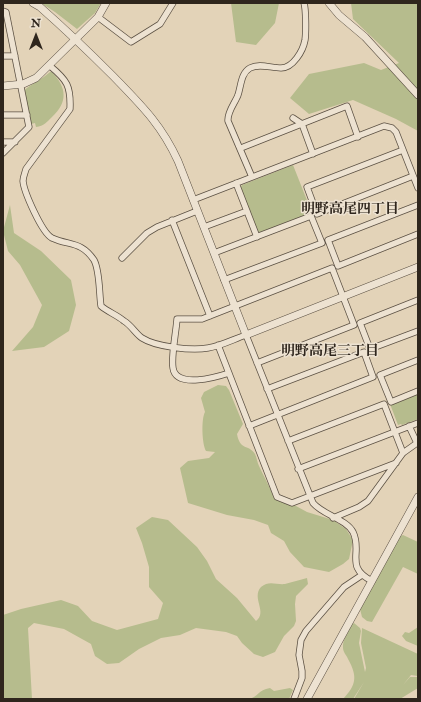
<!DOCTYPE html>
<html>
<head>
<meta charset="utf-8">
<style>
  body { margin:0 }
  #map { position:relative; width:421px; height:702px; overflow:hidden; background:#e3d3b8; font-family:"IM FELL Double Pica",serif }
  canvas { display:block }
  .frame { position:absolute; inset:0; border:4px solid #2f261d; pointer-events:none }
  .north { position:absolute; left:16px; top:16px; width:40px; height:40px; -webkit-text-stroke:3px #ede2d1; paint-order:stroke; rotate:0deg; font-size:11px; font-weight:700; line-height:16px; text-align:center; color:#2f261d }
  .north::after { content:''; display:block; margin:auto; width:14px; height:18px; background:#2f261d; clip-path:polygon(50% 0,100% 100%,50% 72%,0 100%) }
</style>
</head>
<body>
<div id="map">
<canvas width="421" height="702"></canvas>
<div class="frame"></div>
<div class="north">N</div>
</div>
<script>
const g = document.querySelector('canvas').getContext('2d');
g.lineJoin = 'round';
function fillPath(path, color) {
  g.fillStyle = color;
  g.fill(path, 'evenodd');
}
function strokePath(path, color, width, dash) {
  g.strokeStyle = color;
  g.lineWidth = width;
  g.lineCap = dash ? 'butt' : 'round';
  g.setLineDash(dash || []);
  g.stroke(path);
}
function drawText(font, color, halo, rows, align = 'center') {
  g.font = font + ' "IM FELL Double Pica","Noto Serif JP",serif';
  g.lineWidth = 3;
  g.setLineDash([]);
  g.textBaseline = 'middle';
  g.strokeStyle = halo;
  g.fillStyle = color;
  for (const [text, x, y, turn = 0] of rows) {
    g.save();
    g.translate(x, y);
    g.rotate((+turn || 0) * Math.PI / 180);
    g.textAlign = isNaN(turn) ? turn : align;
    if (halo) g.strokeText(text, 0, 0);
    g.fillText(text, 0, 0);
    g.restore();
  }
}
fillPath(new Path2D(`
  M41,3H101L95,13L77,29L55,12Z
  M231,3H279L275,23L256,45L236,42Z
  M351,3H418V131L396,119L353,100L309,114L290,98L309,74L364,63L381,70L399,63L353,19Z
  M50,72H52C67,88 68,102 52,117C47,122 44,126 36,127L35,123L31,124L24,91C27,86 43,79 50,72Z
  M293,165L312,213L258,234L240,188L242,185Z
  M10,205L14,233L41,251L71,280L76,305L69,331L44,347L12,351L33,327L42,305L20,265L8,251L3,231Z
  M218,385L226,386L229,390L243,424L237,434C240,451 249,444 255,454C257,458 257,462 259,466C264,477 270,487 274,498L296,506L307,512L333,520L346,529L353,540L349,559L343,564L329,572L304,567L290,552L284,541L271,533L268,525L254,520L227,515L188,503L180,468L188,461L209,458L215,452L206,451C202,444 201,419 205,412L201,398L204,392Z
  M418,393V419L402,425L401,424L398,425L390,404Z
  M152,517L168,520L197,547L207,561L216,579L237,598L256,621C268,612 251,598 261,587C269,580 276,585 285,584C292,582 300,580 307,578L308,584L296,596L295,604L296,621L294,626L284,636L275,652L263,657L254,654L242,643L237,636L226,632L196,628L180,635L161,638L139,649L119,663L107,664L95,656L91,644L64,629L34,623L28,628L32,699H3V615L21,609L61,600L78,606L92,621L117,630L158,619L163,603L149,587V567L142,543L136,528Z
  M403,535L418,542V574L403,567L372,622L367,621L362,617L360,609L399,537Z
  M354,623L360,628L361,631L359,643L365,672L366,668L361,643L362,628L418,654V676L411,675L403,685L410,677H418V688L400,699H354L364,682L353,699H343C356,685 358,677 348,659C347,656 343,652 343,648C342,640 349,631 352,624Z
  M418,627V646L406,641L402,636L405,632L409,633Z
  M270,688L274,691L290,688L293,690L289,699H249C258,697 258,690 270,688Z`), '#b6bc8d');
const minor = new Path2D(`
  M3,11L6,12L29,127L3,153
  M98,17L131,42L160,24L173,3
  M3,56H15
  M50,66C67,80 71,86 70,109L26,169C25,173 23,177 23,181C24,192 42,233 52,238C70,246 81,241 94,260C100,271 99,293 101,306C108,312 117,315 124,321C131,325 136,334 142,338C156,347 192,351 208,348C221,346 234,339 246,335L313,503C323,515 346,519 353,532C363,552 344,567 372,581
  M3,115H27
  M293,118L302,124L313,154
  M3,142H15
  M241,148L347,106L358,137
  M403,150L307,187L317,214L413,176
  M252,177L228,121C227,112 235,103 238,95C241,86 241,73 250,68C259,63 271,68 281,68C293,68 303,51 305,40C306,33 306,9 304,3
  M236,183L257,237
  M193,200L384,126L392,128L396,132L418,188
  M418,205L328,240L338,266L418,234
  M172,220L210,316
  M204,227L247,211
  M214,253L311,216L322,243L224,280
  M122,258L147,233L157,227L197,211
  M418,300L360,323L370,349L418,331
  M218,345L277,497L292,503L396,463
  M418,360L380,375L391,402L418,391
  M229,373C217,377 176,389 173,368C171,356 176,333 177,319H202L332,268L354,325L257,363
  M249,426L373,377L364,352L267,389
  M288,441L384,404L403,453
  M298,469L418,423
  M333,518L359,507L368,501L403,453L417,443L409,426
  M294,699L302,678V671L299,655L301,640L306,631L344,587L362,575`);
const tertiary = new Path2D(`
  M33,3L40,7C65,29 89,52 113,76C141,105 161,124 178,161L246,335L418,267
  M329,3L339,15L365,37L418,95
  M3,86L23,84L36,78L98,17L106,3
  M307,699L418,497`);
strokePath(minor, '#5c5144', 7);
strokePath(tertiary, '#5c5144', 8);
strokePath(minor, '#ede2d1', 5.5);
strokePath(tertiary, '#ede2d1', 7);
drawText('bold 14px', '#2f261d', '#ede2d1', [
  ["明野高尾四丁目",350,210],
  ["明野高尾三丁目",330,352]
]);
</script>
</body>
</html>
